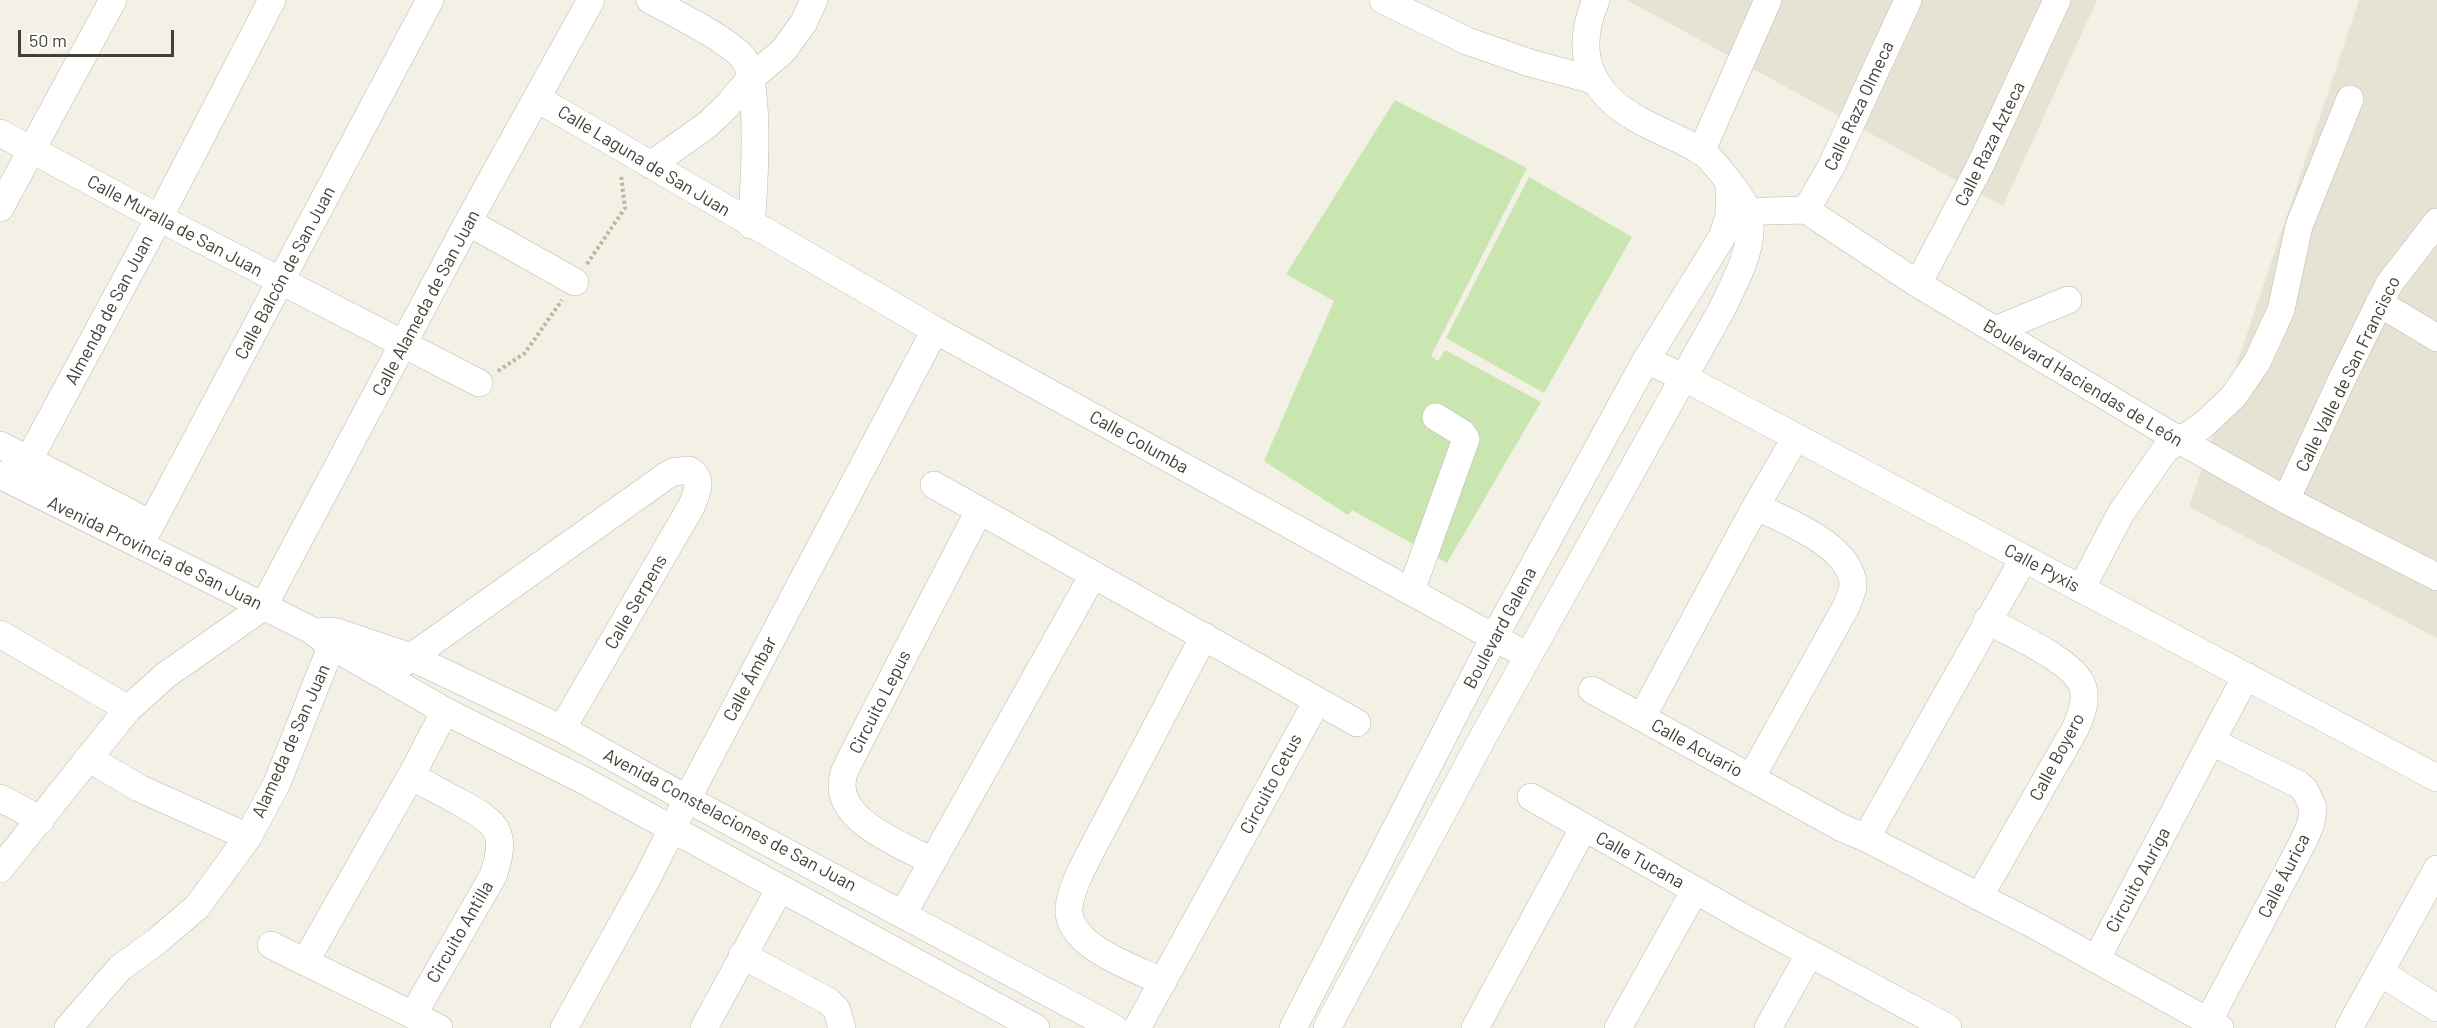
<!DOCTYPE html>
<html>
<head>
<meta charset="utf-8">
<style>
  body { margin:0 }
  #map { position:relative; width:2437px; height:1028px; overflow:hidden; background:#f3f0e6; font-family:Barlow,sans-serif }
  canvas { display:block }
  .scale { position:absolute; left:18px; top:30px; width:156px; height:27px; box-sizing:border-box; border:3px solid #454036; border-top:0; padding-left:8px; font-size:18px; line-height:21px; white-space:nowrap; color:#454036; -webkit-text-stroke:4px #fff; paint-order:stroke }
</style>
</head>
<body>
<div id="map">
<canvas width="2437" height="1028"></canvas>
<div class="scale">50 m</div>
</div>
<script>
const g = document.querySelector('canvas').getContext('2d');
g.lineJoin = 'round';
function fillPath(path, color) {
  g.fillStyle = color;
  g.fill(path, 'evenodd');
}
function strokePath(path, color, width, dash) {
  g.strokeStyle = color;
  g.lineWidth = width;
  g.lineCap = dash ? 'butt' : 'round';
  g.setLineDash(dash || []);
  g.stroke(path);
}
function drawText(font, color, halo, rows, align = 'center') {
  g.font = font + ' Barlow,sans-serif';
  g.lineWidth = 5;
  g.setLineDash([]);
  g.textBaseline = 'middle';
  g.strokeStyle = halo;
  g.fillStyle = color;
  for (const [text, x, y, turn = 0] of rows) {
    g.save();
    g.translate(x, y);
    g.rotate((+turn || 0) * Math.PI / 180);
    g.textAlign = isNaN(turn) ? turn : align;
    if (halo) g.strokeText(text, 0, 0);
    g.fillText(text, 0, 0);
    g.restore();
  }
}
fillPath(new Path2D(`
  M1627,0H2097L2003,206Z
  M2359,0H2437V638L2189,507Z`), '#e6e2d4');
fillPath(new Path2D(`
  M1395,100L1527,168L1431,356L1438,361L1445,350L1541,402L1447,563L1352,510L1348,515L1264,461L1334,301L1286,274Z
  M1529,177L1632,237L1544,393L1446,338Z`), '#c9e6b0');
const minor = new Path2D(`
  M650,0C672,12 730,40 744,59C761,84 754,192 751,225
  M1383,0L1467,41L1530,63L1593,80
  M538,99L935,330L1528,656
  M0,133L159,218L479,383
  M1701,152L1768,0
  M651,165L707,125L727,106L750,79L784,50L804,22L814,0
  M0,208L113,0
  M1806,210L1831,167L1908,0
  M1731,212L1806,210L1918,284L2179,440L2286,500L2437,577
  M468,222L575,282
  M1918,284L1979,168L2057,0
  M2379,303L2437,338
  M1995,330L2068,300
  M1646,360L1683,377L2437,778
  M0,445L151,524
  M28,461L159,218L272,0
  M0,475L311,630L332,646L445,711L581,779L1036,1028
  M934,485L1357,723
  M2286,500L2344,375L2389,284L2437,222
  M140,545L430,0
  M2081,589L2121,513L2165,450L2202,426L2233,397L2257,362L2281,310L2299,226L2350,99
  M1411,591L1466,439L1462,433L1436,417
  M324,631L337,632L411,657L562,729L687,799L1114,1028
  M0,634L128,709
  M400,665L666,476L673,472L689,470C704,479 697,493 691,507L562,729
  M1592,690L1840,827L1866,838L2038,927L2220,1028
  M1642,717L1756,506L1796,437
  M88,758L139,788L248,837
  M411,776C428,785 444,794 461,803C498,823 508,833 493,876L413,1015
  M1751,778L1847,605C1850,596 1855,587 1852,578C1843,542 1786,522 1756,506
  M1531,797L1746,919L1948,1028
  M0,798L41,820
  M1866,838L2024,558
  M932,861C902,845 833,820 843,777C844,770 849,763 852,756L979,511
  M0,869L128,709L166,675L263,607L468,222L591,0
  M1979,897L2075,729C2081,716 2088,699 2082,685C2072,660 2011,634 1987,620
  M903,914L1093,575
  M271,945L439,1028
  M742,955L828,1001L837,1010L842,1028
  M2097,958L2246,676
  M305,962L411,776L445,711
  M2381,973L2437,1008
  M1163,982C1135,968 1066,946 1069,908C1071,888 1082,869 1091,851L1204,636
  M2208,1022L2305,838L2311,823L2313,808L2305,790L2298,784L2212,742
  M68,1028L120,968L157,941L197,907L248,837L277,783L337,632
  M564,1028L647,879L687,799L935,330
  M704,1028L780,888
  M1137,1028L1317,701
  M1293,1028L1495,636L1646,360L1722,237L1729,216V181
  M1327,1028L1482,739L1722,309C1733,285 1749,258 1750,231C1751,211 1742,198 1729,182C1720,171 1714,160 1702,152C1682,139 1658,131 1637,119C1588,91 1574,52 1596,0
  M1475,1028L1583,829
  M1618,1028L1695,890
  M1768,1028L1810,953
  M2349,1028L2437,869`);
strokePath(minor, '#beb8a9', 28);
strokePath(new Path2D(`
  M587,264L625,208L621,175
  M498,371L525,353L562,300`), '#bfb59b', 4, [3, 3]);
strokePath(minor, '#fff', 27);
drawText('18px', '#454036', '#fff', [
  ["Calle Raza Olmeca",1859,106,-65],
  ["Calle Raza Azteca",1990,144,-64],
  ["Calle Laguna de San Juan",644,161,31],
  ["Calle Muralla de San Juan",175,226,28],
  ["Calle Balcón de San Juan",285,273,-62],
  ["Calle Alameda de San Juan",426,303,-62],
  ["Almenda de San Juan",109,310,-62],
  ["Calle Valle de San Francisco",2348,374,-64],
  ["Boulevard Haciendas de León",2083,383,31],
  ["Calle Columba",1139,442,29],
  ["Avenida Provincia de San Juan",155,553,26],
  ["Calle Pyxis",2042,568,28],
  ["Calle Serpens",636,602,-60],
  ["Boulevard Galena",1500,628,-62],
  ["Calle Ámbar",750,679,-62],
  ["Circuito Lepus",880,702,-63],
  ["Alameda de San Juan",291,741,-66],
  ["Calle Acuario",1697,748,29],
  ["Calle Boyero",2057,757,-62],
  ["Circuito Cetus",1271,784,-62],
  ["Avenida Constelaciones de San Juan",730,820,28],
  ["Calle Tucana",1640,860,29],
  ["Calle Áurica",2284,876,-63],
  ["Circuito Auriga",2138,880,-62],
  ["Circuito Antilla",460,932,-60]
]);
</script>
</body>
</html>
